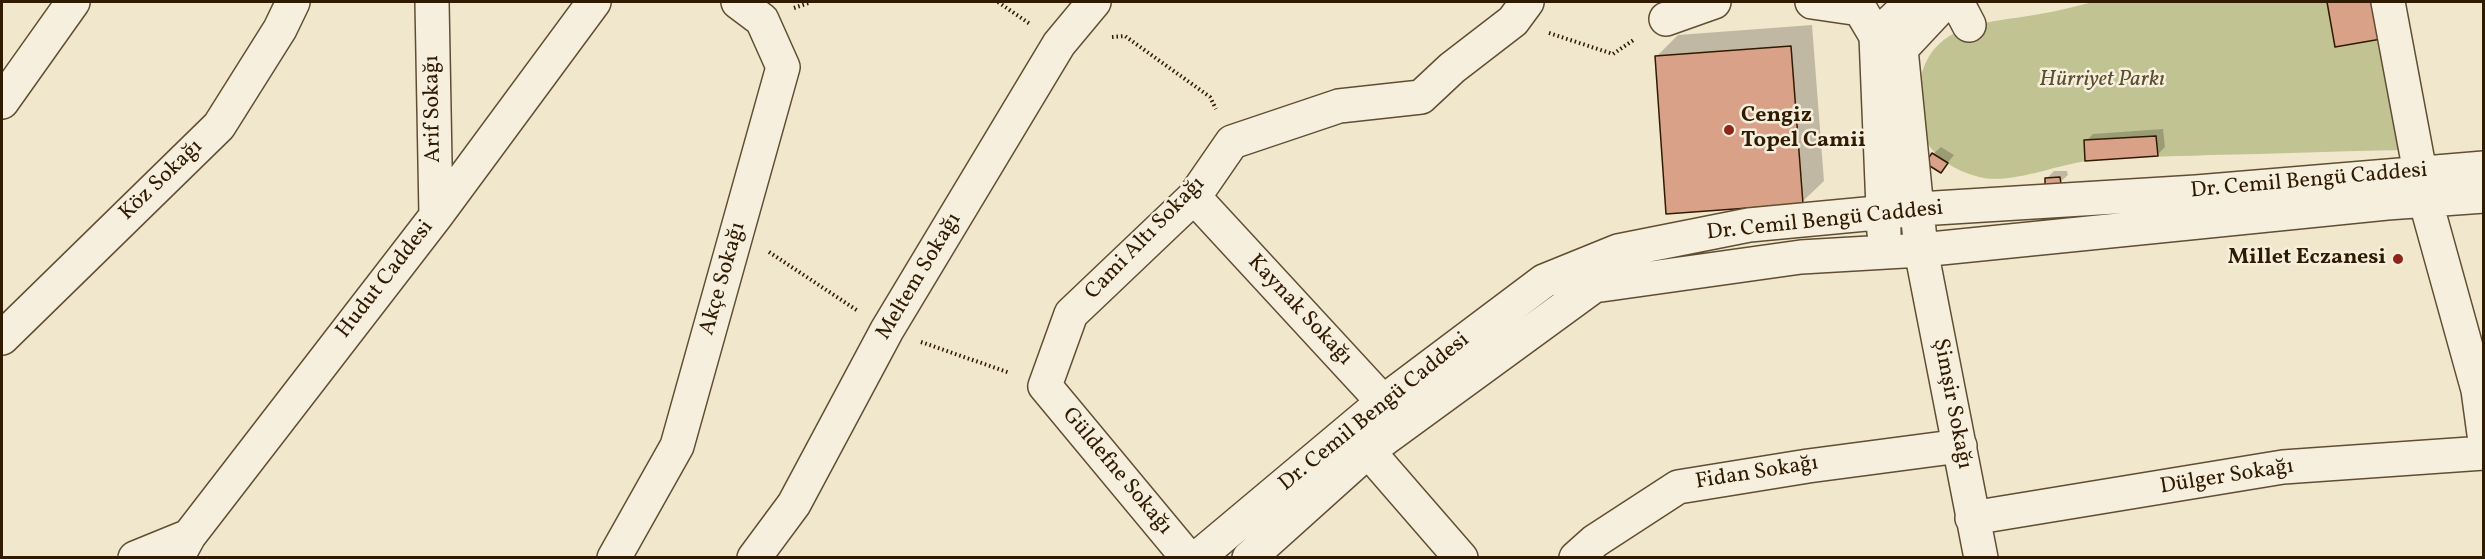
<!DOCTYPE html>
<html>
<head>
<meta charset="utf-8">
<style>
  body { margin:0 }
  #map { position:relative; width:2485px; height:559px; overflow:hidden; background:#f1e7cc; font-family:Vollkorn,serif }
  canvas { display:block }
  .frame { position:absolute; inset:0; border:3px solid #301b00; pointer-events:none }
</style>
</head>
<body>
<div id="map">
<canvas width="2485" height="559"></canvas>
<div class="frame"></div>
</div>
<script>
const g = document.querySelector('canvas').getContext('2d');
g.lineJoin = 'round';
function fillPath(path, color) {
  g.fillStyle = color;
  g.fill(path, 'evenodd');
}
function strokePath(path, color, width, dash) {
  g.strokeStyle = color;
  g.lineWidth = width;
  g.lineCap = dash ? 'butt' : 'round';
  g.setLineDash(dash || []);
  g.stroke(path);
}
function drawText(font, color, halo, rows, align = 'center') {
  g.font = font + ' Vollkorn,serif';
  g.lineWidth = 5;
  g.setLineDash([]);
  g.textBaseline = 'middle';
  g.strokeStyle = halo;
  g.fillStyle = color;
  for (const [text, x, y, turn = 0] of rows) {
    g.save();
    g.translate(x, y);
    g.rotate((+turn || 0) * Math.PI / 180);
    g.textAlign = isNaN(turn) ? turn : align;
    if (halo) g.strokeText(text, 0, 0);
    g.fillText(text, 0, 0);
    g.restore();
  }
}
fillPath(new Path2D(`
  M2093,2H2381L2405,150C2340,151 2274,154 2209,155C2168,157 2127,156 2087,161C2055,165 2010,185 1979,177C1930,164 1910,131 1920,82C1931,20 1993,23 2040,14C2058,11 2076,6 2093,2Z`), '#c1c393');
fillPath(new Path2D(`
  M2329,2H2397L2336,45Z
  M1812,25L1824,181L1802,202L1656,57L1678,35Z
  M2163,129L2165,147L2157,155L2086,141L2093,134Z
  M1941,147L1954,155L1941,171L1933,154Z
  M2054,171H2067L2068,175L2060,182L2046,179Z`), '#0003');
const building = new Path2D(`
  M2327,2H2381L2387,38L2335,47Z
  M1791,46L1803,204L1666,214L1655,56Z
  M2156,136L2158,156L2085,161L2084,140Z
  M1932,153L1948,163L1941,173L1925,163Z
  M2060,177L2061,184L2045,185V178Z`);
fillPath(building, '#d9a188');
strokePath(building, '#301b00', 1.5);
const minor = new Path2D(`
  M432,2L436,216
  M1812,2L1860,9L1876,36L1894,45
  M1945,2L1901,49L1921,250L1981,558
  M1957,2L1969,25
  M2388,2L2425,199L2478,390L2484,434
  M1666,19L1714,2
  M2,102L73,2
  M1194,197L1398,418
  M1884,233L1876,36L1912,2
  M2,338L219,126L280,29L293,2
  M1368,451L1461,558
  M1972,518L2283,467L2484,453
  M135,558L189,536
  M177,558L189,536L436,216L594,2
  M614,558L677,446L783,67L762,20L738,2
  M754,558L794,504L887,330L1059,44L1094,2
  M1188,558L1045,386L1071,314L1194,197L1232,142L1339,106L1421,97L1452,68L1513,21L1527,2
  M1197,558L1383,402L1544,281L1618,251L1749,225L1919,209L2196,192L2484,168
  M1249,558L1368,451L1594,286L1801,257L1921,250L2387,203L2484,196
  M1576,558L1595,541L1678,487L1808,466L1960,446`);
strokePath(minor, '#604e33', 36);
strokePath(new Path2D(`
  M998,2L1030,24
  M794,8L811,2
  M1549,33L1613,54L1635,39
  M1112,37L1125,36L1210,97L1216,109
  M769,252L858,311
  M921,342L1010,373`), '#301b00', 4, [1.5, 3]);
strokePath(minor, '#f6efde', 33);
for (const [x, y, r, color] of [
  [1729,130,6,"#8f2418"],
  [2398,259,6,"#8f2418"]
]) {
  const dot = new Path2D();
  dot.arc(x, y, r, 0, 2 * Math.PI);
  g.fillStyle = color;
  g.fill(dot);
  strokePath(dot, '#f6efde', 2);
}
drawText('italic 22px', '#5c4d2c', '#f6efde', [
  ["Hürriyet Parkı",2102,81]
]);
drawText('22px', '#301b00', '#f6efde', [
  ["Arif Sokağı",434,109,-91],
  ["Köz Sokağı",162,181,-44],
  ["Dr. Cemil Bengü Caddesi",2309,182,-5],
  ["Dr. Cemil Bengü Caddesi",1825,222,-6],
  ["Cami Altı Sokağı",1146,239,-46],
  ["Meltem Sokağı",920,277,-59],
  ["Akçe Sokağı",724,279,-74],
  ["Hudut Caddesi",386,280,-52],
  ["Kaynak Sokağı",1299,311,47],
  ["Şimşir Sokağı",1951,404,79],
  ["Dr. Cemil Bengü Caddesi",1375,413,-39],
  ["Güldefne Sokağı",1116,472,50],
  ["Fidan Sokağı",1757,474,-9],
  ["Dülger Sokağı",2227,478,-9]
]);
drawText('bold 22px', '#301b00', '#f6efde', [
  ["Cengiz",1741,117],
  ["Topel Camii",1741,142],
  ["Millet Eczanesi",2386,259,"right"]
], 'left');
</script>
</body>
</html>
